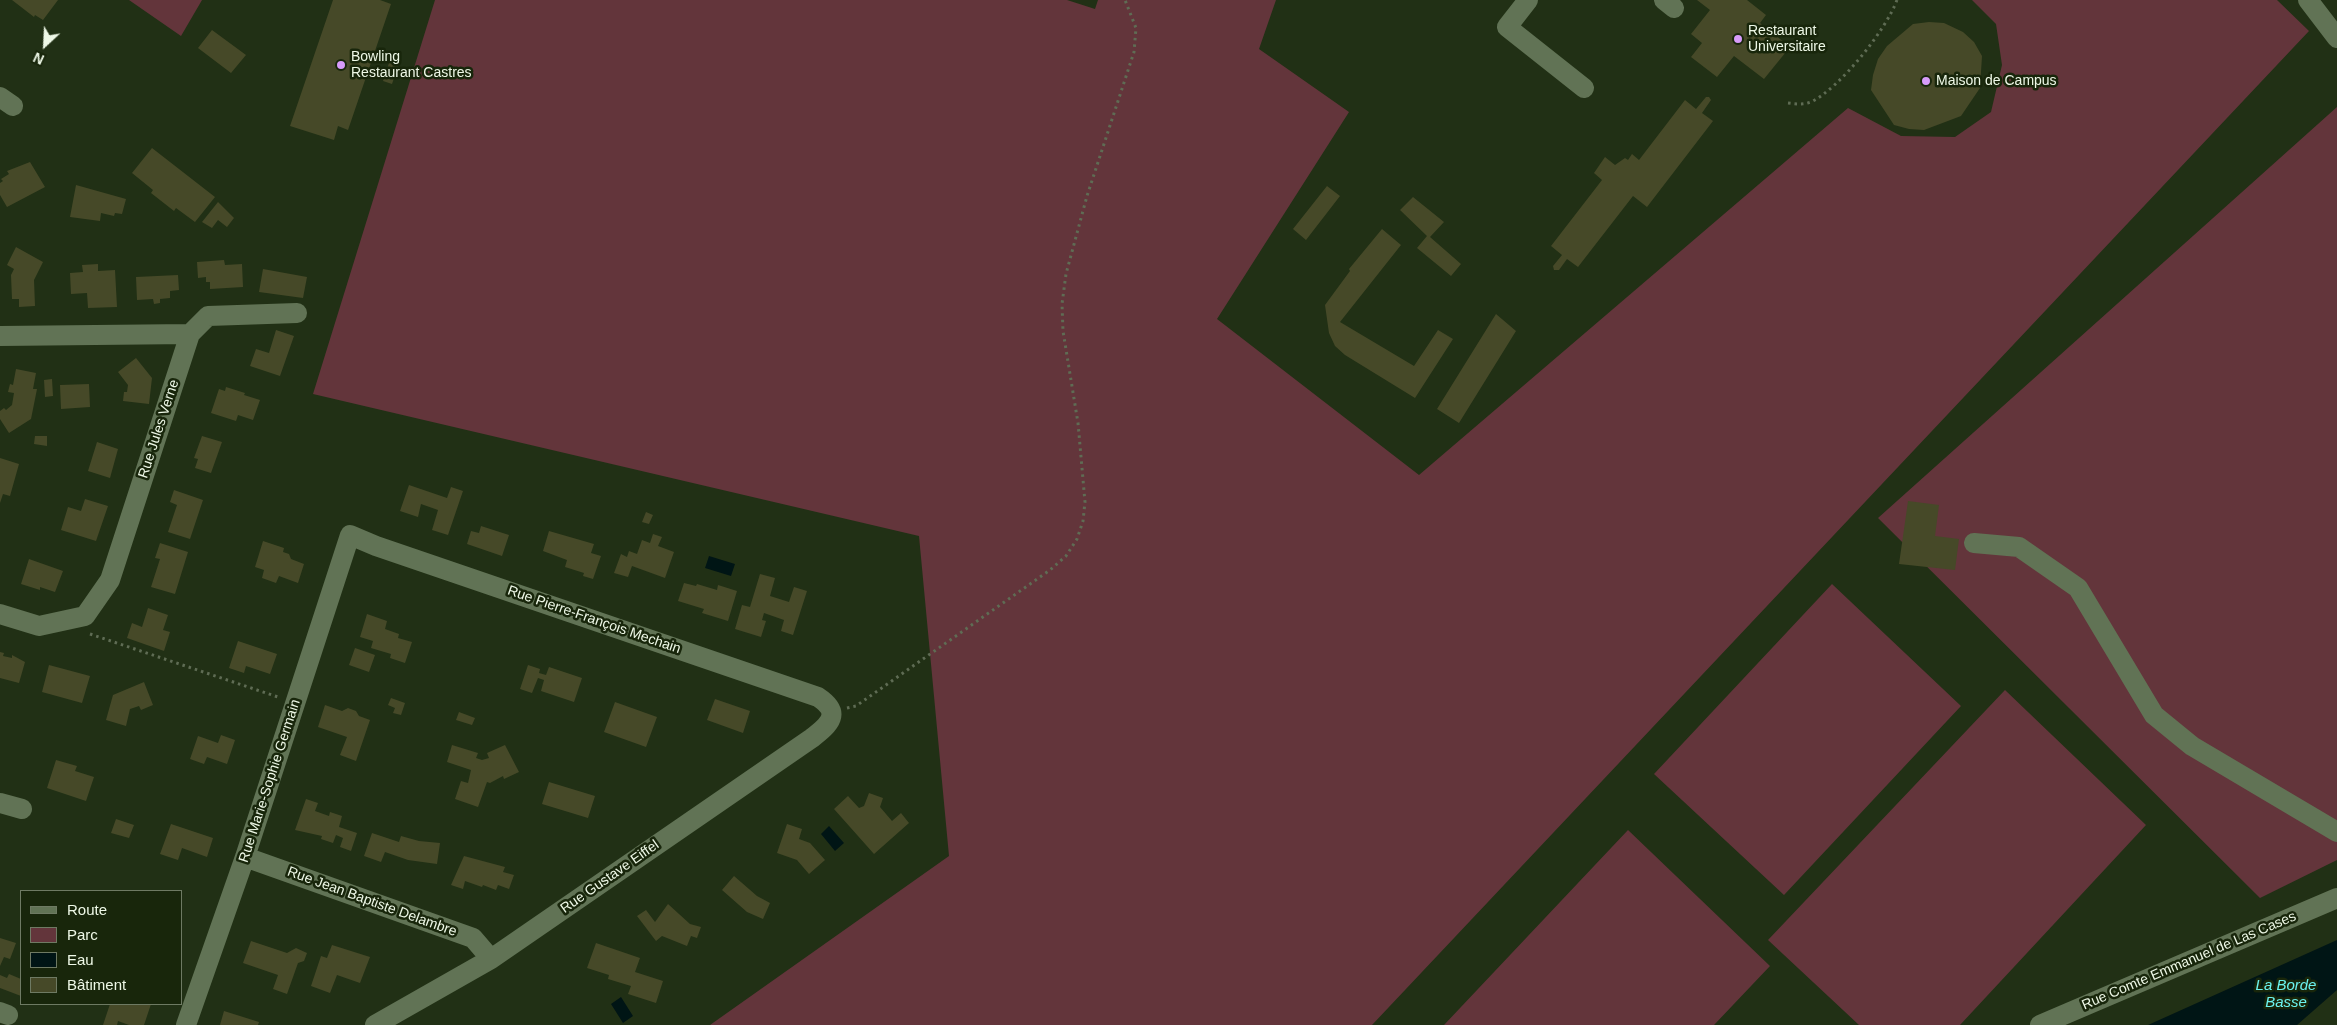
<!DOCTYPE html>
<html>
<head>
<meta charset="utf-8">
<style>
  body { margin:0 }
  #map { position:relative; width:2337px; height:1025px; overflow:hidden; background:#213015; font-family:Arial,sans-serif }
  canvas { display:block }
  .legend { position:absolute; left:20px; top:890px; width:162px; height:115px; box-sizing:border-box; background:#18260b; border:1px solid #6e7a63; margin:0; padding:6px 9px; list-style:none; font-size:15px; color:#eef8e7 }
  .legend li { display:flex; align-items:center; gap:10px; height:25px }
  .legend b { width:25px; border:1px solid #6e7a63 }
  .north { position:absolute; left:20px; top:20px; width:50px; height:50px; -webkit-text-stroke:4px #18260b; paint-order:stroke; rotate:205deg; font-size:14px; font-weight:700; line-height:20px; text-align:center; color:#eef8e7 }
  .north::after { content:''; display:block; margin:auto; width:18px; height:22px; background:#eef8e7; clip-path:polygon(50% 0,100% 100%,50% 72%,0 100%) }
</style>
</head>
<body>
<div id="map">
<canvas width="2337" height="1025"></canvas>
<ul class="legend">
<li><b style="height:6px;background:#617355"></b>Route</li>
<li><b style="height:14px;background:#63353b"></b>Parc</li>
<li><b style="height:14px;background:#001515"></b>Eau</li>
<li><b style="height:14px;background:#464928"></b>Bâtiment</li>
</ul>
<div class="north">N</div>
</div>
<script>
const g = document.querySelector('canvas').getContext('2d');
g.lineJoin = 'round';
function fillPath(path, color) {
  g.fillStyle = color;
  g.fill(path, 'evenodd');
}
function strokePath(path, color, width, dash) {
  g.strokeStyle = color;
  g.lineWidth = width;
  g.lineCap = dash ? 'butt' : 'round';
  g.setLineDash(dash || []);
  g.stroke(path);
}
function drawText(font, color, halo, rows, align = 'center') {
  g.font = font + ' Arial,sans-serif';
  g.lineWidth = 5;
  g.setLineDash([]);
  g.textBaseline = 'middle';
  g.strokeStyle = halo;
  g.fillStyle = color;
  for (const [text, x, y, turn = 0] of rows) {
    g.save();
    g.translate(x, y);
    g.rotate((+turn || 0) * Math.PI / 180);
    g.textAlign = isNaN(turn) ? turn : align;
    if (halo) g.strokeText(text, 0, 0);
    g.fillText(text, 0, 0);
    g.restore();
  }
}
fillPath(new Path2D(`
  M129,0H202L181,36Z
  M435,0H1067L1095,9L1098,0H1276L1259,49L1349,112L1217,319L1419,475L1848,108L1901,136L1955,137L1991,112L2002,65L1996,24L1972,0H2277L2309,31L1372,1025H710L949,856L919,536L313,394Z
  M2337,107V860L2260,898L1878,518Z
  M1832,584L1961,706L1784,895L1654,774Z
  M2005,690L2146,825L1960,1025H1859L1768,940Z
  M1628,830L1770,966L1714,1025H1444Z`), '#63353b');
fillPath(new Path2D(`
  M709,556L735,564L731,576L705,568Z
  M829,826L844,843L835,851L821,834Z
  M2337,940V990L2297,1025H2148Z
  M621,997L633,1016L623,1023L611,1004Z`), '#001515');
fillPath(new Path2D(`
  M12,0H58L43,20L35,15L34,17Z
  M333,0H380L391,4L348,130L338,126L334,140L290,126Z
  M1697,0H1747L1766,15L1760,23L1790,47L1764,79L1734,56L1717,77L1691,57L1702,43L1691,34L1710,10Z
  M1929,22L1944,23L1963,32L1974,42L1982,56L1980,88L1961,116L1924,130L1909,129L1894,125L1871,90L1873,75L1878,59L1887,46L1913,24Z
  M212,30L246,55L231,73L198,48Z
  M392,54L401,57L392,84L383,81Z
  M1706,97H1709L1711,100L1702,113L1713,121L1647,207L1633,196L1578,267L1567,259L1559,270H1554L1553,266L1562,255L1551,246L1602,180L1594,173L1605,157L1615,165L1625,158L1628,160L1632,154L1639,160L1685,100L1696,109Z
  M152,148L215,197L195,222L176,208L174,211L151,193L153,190L132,173Z
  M30,162L45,187L7,207L0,195V183L3,181L1,179L9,174L7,171Z
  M76,185L126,199L122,214L115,213L114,216L101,213L100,221L70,217Z
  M1327,186L1340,196L1306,240L1293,229Z
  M1413,197L1444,222L1430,237L1461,264L1451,276L1417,248L1427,236L1400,210Z
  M218,202L234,218L227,227L218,220L212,228L202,222Z
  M1382,229L1401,245L1340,322L1414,366L1438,330L1453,339L1415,398L1345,355L1335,346L1329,333L1325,305L1350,271L1349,269Z
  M16,247L43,262L34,280L35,306L19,307V299H12L11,275L14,269L7,265Z
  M224,260L225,265L242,264L243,287L210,289V282H206V277L198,278L197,262Z
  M98,264V271L115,270L117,307L88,308L87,293L71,294L70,273L83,272L82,265Z
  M263,269L307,277L303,298L259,292Z
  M178,275L179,290L170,291V298L160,299V303L154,304L153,299L137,300L136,277Z
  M1496,314L1516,331L1459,423L1437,409Z
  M276,330L294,336L280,376L250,366L256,349L269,353Z
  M136,358L152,378L149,404L123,401L124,392H127L128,385L118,372Z
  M16,369L36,373L33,389H37L31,419L9,433L0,419V411L4,408L6,410L12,405L14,393L8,392L10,384L13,385Z
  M52,379L53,396L45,397L44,380Z
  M89,384L90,407L61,409L60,385Z
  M226,387L245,393L244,395L260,400L253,420L238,415L236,421L211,413L219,389L225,391Z
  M35,436H47V446L34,444Z
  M202,436L222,442L211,473L195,468L198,459L194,458Z
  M97,442L118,449L110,478L88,471Z
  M0,458L19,464L10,496L3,494L0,503Z
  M409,485L447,498L451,487L463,491L448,535L432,530L438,510L421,504L418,517L400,511Z
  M174,490L203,500L190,539L168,532L177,505L170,502Z
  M85,499L108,506L96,541L61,530L68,507L81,511Z
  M1908,501L1939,505L1935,536L1959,539L1955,570L1899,564Z
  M646,512L653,515L649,524L642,522Z
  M481,526L509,535L502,556L467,544L471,531L479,533Z
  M549,531L594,544L591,553L601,556L593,579L583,576L584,573L565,567L567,560L543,551Z
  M653,534L662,537L658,546L674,552L665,578L632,566L628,577L614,573L621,554L627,557L629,551L637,554L642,540L650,543Z
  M263,541L284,548L283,552L289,554L291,559L304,564L298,583L279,576L276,583L262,578L264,570L255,567Z
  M160,543L188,552L175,594L151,587L160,559L155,558Z
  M29,559L63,571L55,592L40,587V590L21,584Z
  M760,574L775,578L770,596L789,602L794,587L807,591L793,635L781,631L784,620L764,613L762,620L766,621L761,637L735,629L742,605L750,607Z
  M684,583L696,586L697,584L717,590L718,585L737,591L728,621L702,613L704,609L678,601Z
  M148,608L168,615L163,630L170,632L164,651L127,638L132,623L142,627Z
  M367,614L387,621L385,629L399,634L398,638L412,642L405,663L390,658L391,654L371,648L373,641L360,637Z
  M238,641L277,654L270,674L246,666L244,673L229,668Z
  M355,648L375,655L369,672L349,665Z
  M0,652L4,653L3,656L12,658V655L25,662L19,683L0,678Z
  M49,665L90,676L82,703L42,692Z
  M528,665L540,669L539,673L546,675L549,667L582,678L574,702L541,691L544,680L538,678L532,693L520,689Z
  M144,682L153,705L141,710L139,706L130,709L126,726L106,720L113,695Z
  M391,698L405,703L401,715L393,713L395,708L388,705Z
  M715,699L750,711L743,733L707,720Z
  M615,702L657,717L646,747L604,732Z
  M325,705L342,711L348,708L356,711L359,716L370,720L356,761L340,755L347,737L318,727Z
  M459,712L475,718L472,725L456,720Z
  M221,735L235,740L227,764L207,757L204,764L190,759L198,736L218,743Z
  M452,745L478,753L476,758L482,760L489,758L487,753L505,745L519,772L504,779L503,776L490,783L487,782L478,807L455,799L461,781L468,783L471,770L447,762Z
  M56,760L77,766L75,771L94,777L86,801L47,788Z
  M549,782L595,796L588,818L542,804Z
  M869,793L883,798L880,807L892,821L901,813L909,823L874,854L834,809L848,796L859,808L864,806Z
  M306,799L318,803L315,811L329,816L330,812L342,816L339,827L357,833L351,851L340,847L343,838L336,835L333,843L321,839L322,836L295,830Z
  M116,819L134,825L129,838L111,833Z
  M171,824L213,838L207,857L182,848L178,860L160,854Z
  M787,824L802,829L799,839L810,843L825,860L809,874L797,860L777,853Z
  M372,833L399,842L401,836L419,841L440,843L437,864L408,860L385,852L381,862L364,856Z
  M464,856L505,867L503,872L514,875L509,889L498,885L496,890L483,885L482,887L465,881L463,889L451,885Z
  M734,876L757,896L770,903L763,919L747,912L722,890Z
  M668,904L690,924L701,927L697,938L691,936L687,946L662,936L656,941L637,916L646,910L655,922Z
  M0,938L16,943L10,959L4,957L0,966Z
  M251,941L287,953L296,948L307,953L304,961L298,963L287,994L273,989L278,975L243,963Z
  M596,943L640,958L635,972L663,981L656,1003L628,994L631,986L608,979L609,975L587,968Z
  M332,945L370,957L360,983L337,975L330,993L311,986L321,956L327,958Z
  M9,974L21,979V996L0,988V975L7,978Z
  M110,1004H151L144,1025H129L118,1021L117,1025H103Z
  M224,1011L259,1022L258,1025H220Z`), '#464928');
strokePath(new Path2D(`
  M1788,103C1797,104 1803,105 1811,102C1840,88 1886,30 1897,0
  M90,634L278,697
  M847,708L856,706L1050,570L1066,556L1077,539L1083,521L1085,502L1078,423L1063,331L1062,304L1066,274L1087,196L1134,52L1136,28L1125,0`), '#5f6c54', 3, [2.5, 4]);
strokePath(new Path2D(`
  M1528,0L1507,27L1584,88
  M1664,0L1674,8
  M2308,0L2337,38
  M0,97L13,106
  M190,334L208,316L297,313
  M0,336L190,334L110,580L85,616L39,626L0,614
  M1974,543L2019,547L2078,588L2154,715L2192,746L2337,832
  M0,803L22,809
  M245,857L473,938L491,959
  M0,1012L8,1015
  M186,1025L245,857L350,535L376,546L818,697C842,713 830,724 812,738L491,959L375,1025
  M2040,1025L2337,898`), '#617355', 20);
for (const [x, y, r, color] of [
  [1738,39,5,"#d79bf9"],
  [341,65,5,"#d79bf9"],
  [1926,81,5,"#d79bf9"]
]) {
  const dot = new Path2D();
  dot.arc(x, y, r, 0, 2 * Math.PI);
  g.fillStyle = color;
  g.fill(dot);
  strokePath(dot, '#18260b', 2);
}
drawText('14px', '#eef8e7', '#18260b', [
  ["Restaurant",1748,31],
  ["Universitaire",1748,47],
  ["Bowling",351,57],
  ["Restaurant Castres",351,73],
  ["Maison de Campus",1936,81]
], 'left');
drawText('14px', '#eef8e7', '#18260b', [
  ["Rue Jules Verne",159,429,-72],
  ["Rue Pierre-François Mechain",594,620,19],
  ["Rue Marie-Sophie Germain",270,781,-72],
  ["Rue Gustave Eiffel",610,877,-35],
  ["Rue Jean Baptiste Delambre",372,902,20],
  ["Rue Comte Emmanuel de Las Cases",2189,961,-23]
]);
drawText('italic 15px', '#6bf2ee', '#18260b', [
  ["La Borde",2286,986],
  ["Basse",2286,1003]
]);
</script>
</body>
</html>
